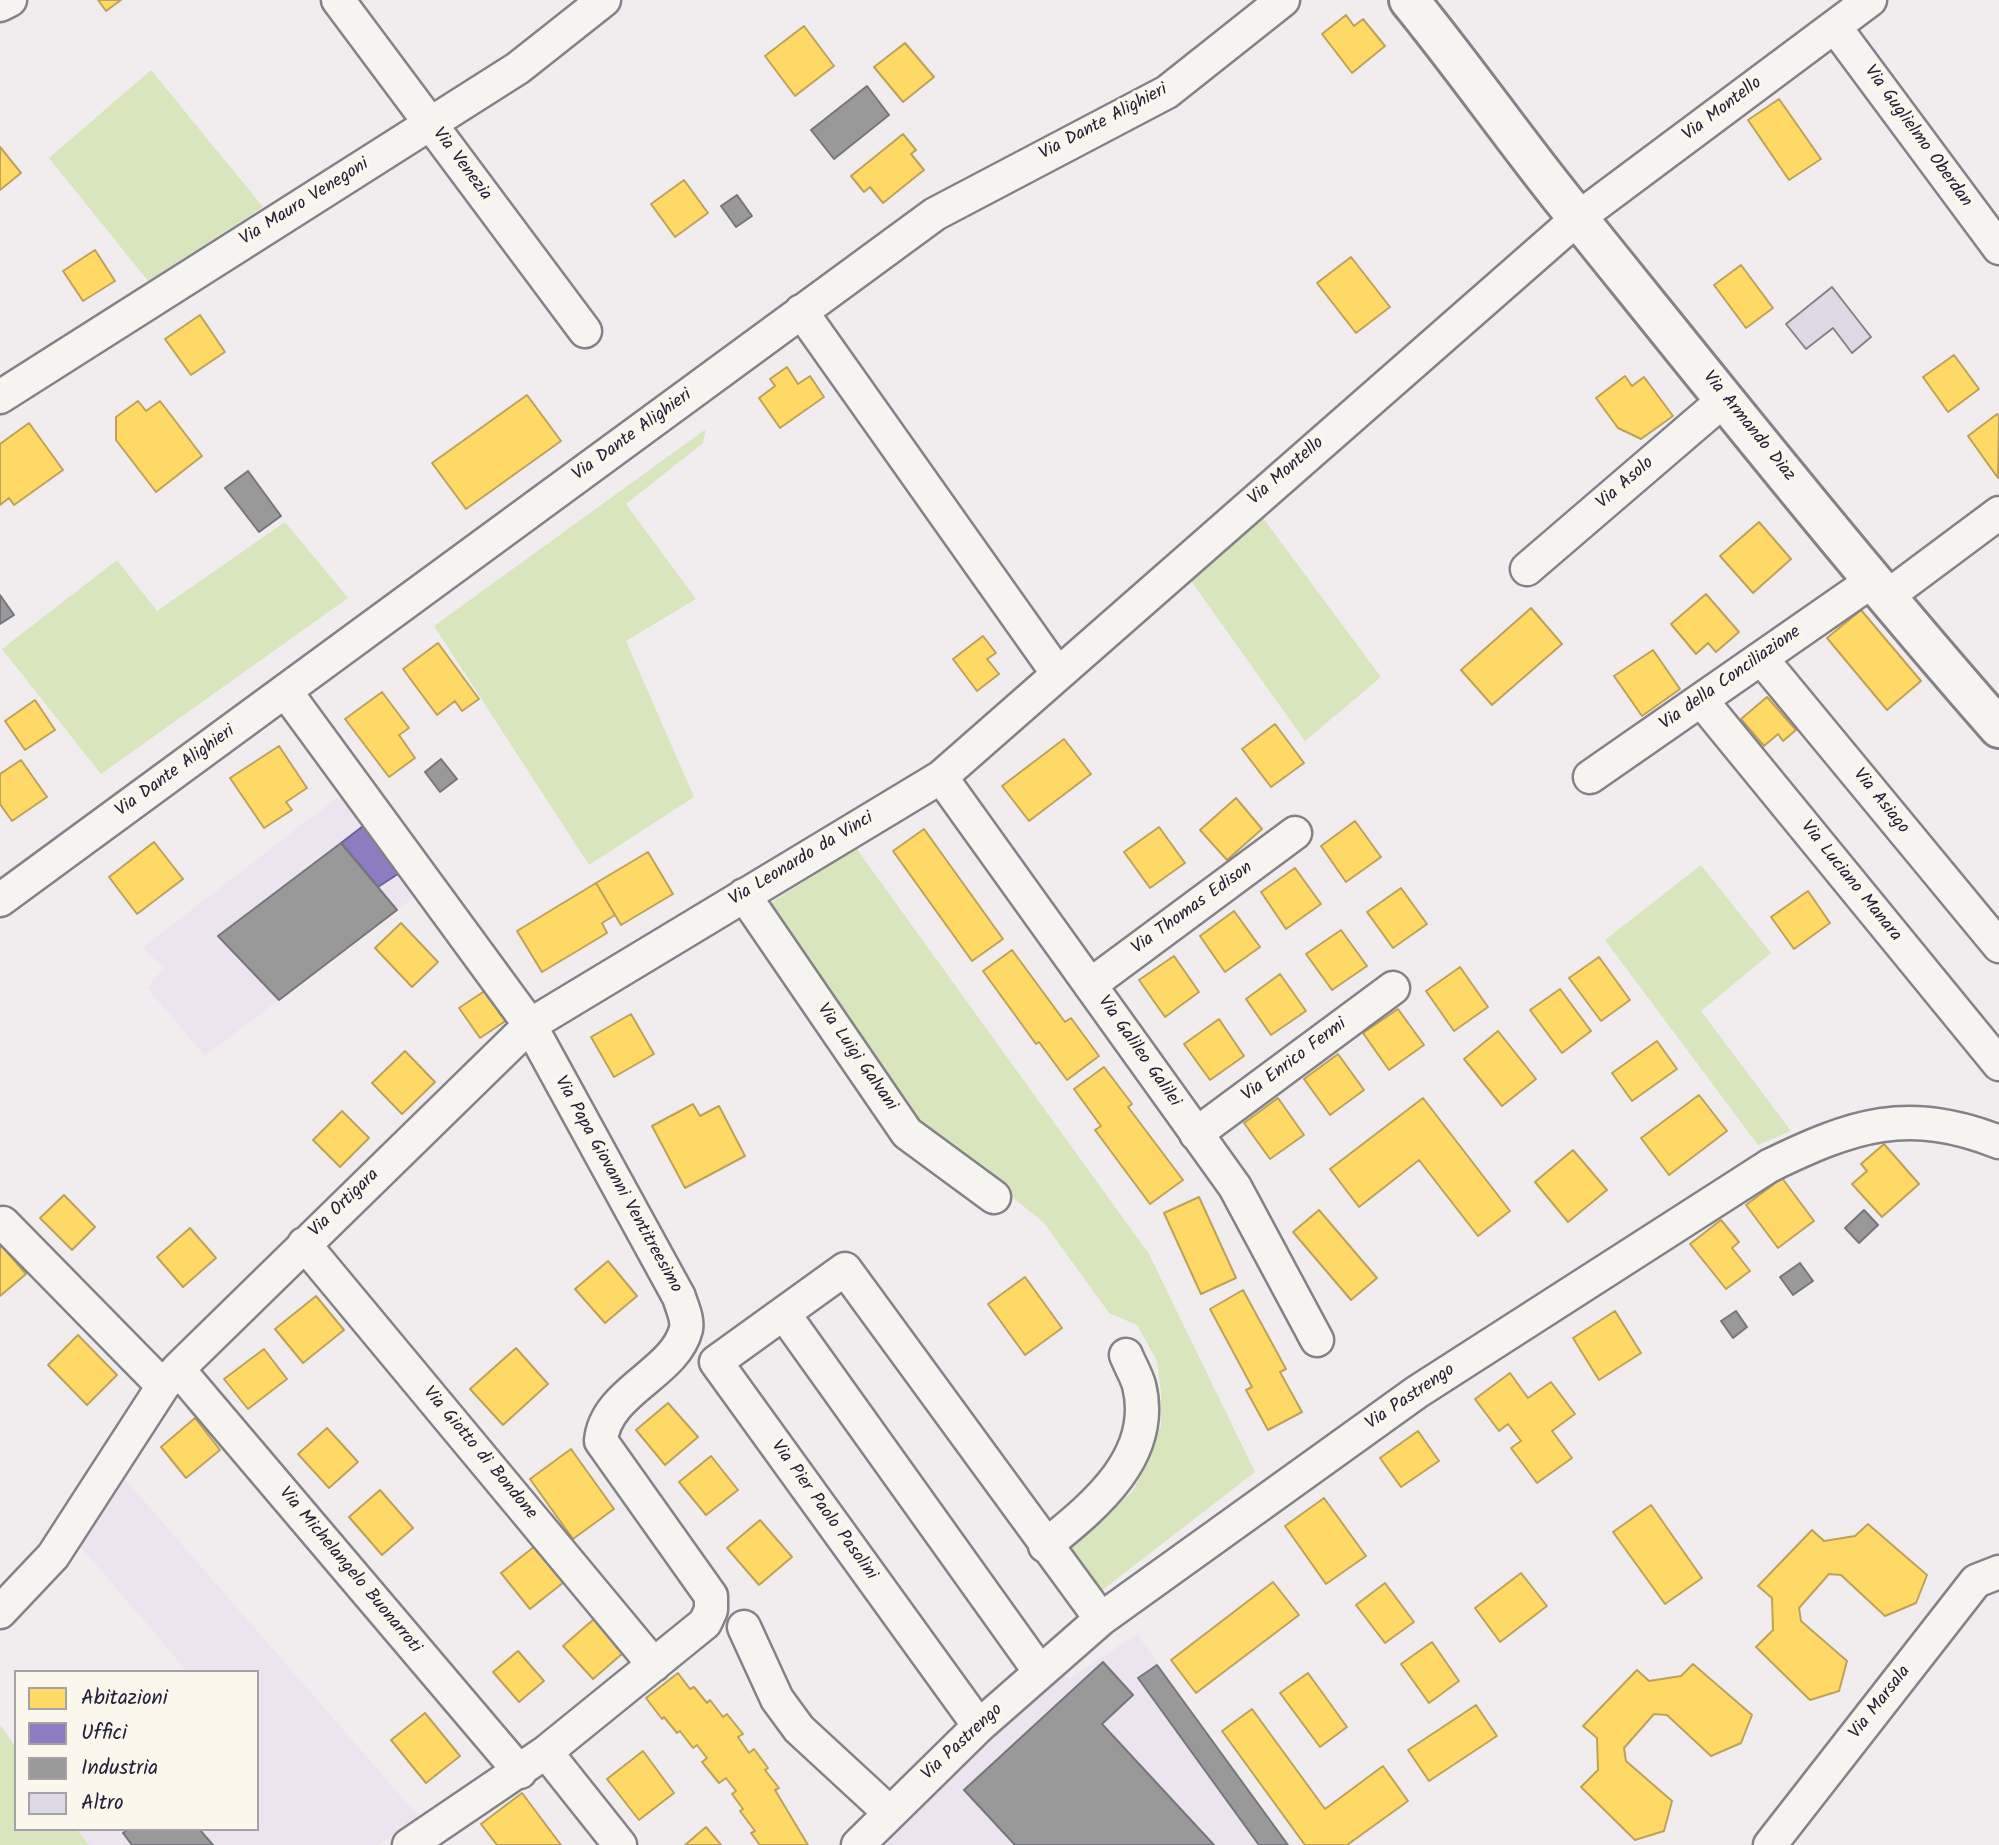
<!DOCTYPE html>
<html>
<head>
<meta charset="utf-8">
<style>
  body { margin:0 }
  #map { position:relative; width:1999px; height:1845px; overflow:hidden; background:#f1edee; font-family:Kalam,sans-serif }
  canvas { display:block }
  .legend { position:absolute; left:14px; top:1670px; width:245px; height:161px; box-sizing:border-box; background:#fbf7ec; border:2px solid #a4a2a5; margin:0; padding:9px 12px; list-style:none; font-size:21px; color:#22223b }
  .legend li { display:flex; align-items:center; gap:14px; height:35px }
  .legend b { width:35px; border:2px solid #a4a2a5 }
</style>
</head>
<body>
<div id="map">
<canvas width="1999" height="1845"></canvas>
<ul class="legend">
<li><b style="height:19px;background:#ffd966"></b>Abitazioni</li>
<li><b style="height:19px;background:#8e7cc3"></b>Uffici</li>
<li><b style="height:19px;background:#999"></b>Industria</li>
<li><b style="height:19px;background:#dedae5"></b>Altro</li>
</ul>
</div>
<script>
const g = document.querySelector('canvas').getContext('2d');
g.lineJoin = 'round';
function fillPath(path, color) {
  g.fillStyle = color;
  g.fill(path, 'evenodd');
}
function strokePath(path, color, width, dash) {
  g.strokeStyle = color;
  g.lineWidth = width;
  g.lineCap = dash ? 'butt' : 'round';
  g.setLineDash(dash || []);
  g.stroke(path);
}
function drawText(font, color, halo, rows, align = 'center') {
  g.font = font + ' Kalam,sans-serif';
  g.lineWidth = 7;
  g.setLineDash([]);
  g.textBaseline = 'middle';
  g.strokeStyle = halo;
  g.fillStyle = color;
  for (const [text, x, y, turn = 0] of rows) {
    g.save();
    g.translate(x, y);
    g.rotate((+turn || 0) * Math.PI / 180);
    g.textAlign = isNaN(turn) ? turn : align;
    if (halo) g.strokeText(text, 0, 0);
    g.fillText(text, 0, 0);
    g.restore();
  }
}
fillPath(new Path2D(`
  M343,793L421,892L205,1056L147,988L164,968L142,948Z
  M124,1478L420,1818L378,1845H89L76,1829H257V1672H188L79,1545Z
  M1137,1634L1288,1845H885L1056,1675L1072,1677Z`), '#ece5ef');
fillPath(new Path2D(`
  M151,70L263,207L148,281L49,158Z
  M706,429L703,443L626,504L696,599L626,641L694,797L589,865L434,626Z
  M1263,518L1381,677L1305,741L1191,581Z
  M285,522L348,598L101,774L2,649L117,560L157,611Z
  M856,848L1149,1254L1255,1472L1096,1595L1065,1549L1132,1492L1149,1460L1161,1425V1392L1157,1361L1137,1325L1109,1313L1044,1223L920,1121L892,1085L769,904Z
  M1701,865L1771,953L1701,1011L1791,1131L1758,1145L1605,940Z
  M0,1725L16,1747V1829H76L89,1845H0Z`), '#d9e5bc');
const homes = new Path2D(`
  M98,0H121L106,11Z
  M1346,15L1354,26L1363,19L1385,46L1352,73L1322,34Z
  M804,26L834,66L795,96L765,56Z
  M905,43L934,77L903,102L874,67Z
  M1779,99L1821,159L1789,180L1748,120Z
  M903,134L916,150L911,154L924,170L883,203L870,187L864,192L851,176Z
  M0,147L21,173L0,190Z
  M684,180L708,213L675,237L651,204Z
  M95,250L115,281L83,301L63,271Z
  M1351,257L1390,307L1356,333L1317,283Z
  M1741,265L1773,308L1746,328L1714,285Z
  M200,315L225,352L191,375L165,339Z
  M1954,355L1979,389L1948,412L1923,377Z
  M787,367L798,384L810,376L824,397L780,428L759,398L775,386L770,379Z
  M1625,376L1632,386L1644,377L1673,416L1641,439L1618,428L1596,398Z
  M527,395L561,441L466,509L432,463Z
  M138,401L146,411L160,401L202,456L156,492L116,440V417Z
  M1997,414L1999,417L1998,478L1968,436Z
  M29,423L63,470L14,505L9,498L0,505V444Z
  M1759,522L1791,559L1753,593L1720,556Z
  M1706,594L1739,632L1716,652L1708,643L1696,654L1671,624Z
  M1531,608L1562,644L1492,705L1461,670Z
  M1861,610L1921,681L1887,710L1827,638Z
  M983,636L996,653L987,659L999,674L977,691L953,659Z
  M438,643L479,699L462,711L455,701L437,715L403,669Z
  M1653,650L1680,689L1642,716L1614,676Z
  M382,692L409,728L399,735L415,758L389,777L345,719Z
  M1767,697L1796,730L1783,741L1778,734L1764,746L1741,719Z
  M35,700L55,730L25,750L5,721Z
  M1275,724L1304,763L1271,787L1242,749Z
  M1064,739L1091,774L1029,821L1002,786Z
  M279,746L307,788L286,802L292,810L264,828L230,778Z
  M21,760L47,797L12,821L0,804V774Z
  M1236,798L1262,829L1227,860L1200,830Z
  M1355,821L1381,857L1346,882L1321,846Z
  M1159,827L1185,863L1150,888L1124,852Z
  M924,829L1003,939L972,961L893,851Z
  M154,842L183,879L137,914L109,877Z
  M648,852L673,894L621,925L596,883Z
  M1295,868L1321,904L1286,929L1261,892Z
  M596,883L615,915L602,923L607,933L542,972L517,931Z
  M1401,888L1427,924L1393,948L1367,912Z
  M1808,891L1830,923L1794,949L1771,917Z
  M1234,911L1260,947L1225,972L1200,936Z
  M401,923L438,962L412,987L375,948Z
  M1341,930L1367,966L1332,990L1306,954Z
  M1012,950L1065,1022L1071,1018L1099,1056L1067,1080L1039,1042L1036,1044L983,971Z
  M1174,956L1199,992L1165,1017L1139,980Z
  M1599,957L1630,1000L1601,1021L1569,978Z
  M1460,967L1488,1007L1454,1031L1426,991Z
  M1280,974L1306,1011L1271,1035L1246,999Z
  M489,988L510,1018L480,1038L459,1008Z
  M1560,989L1591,1031L1562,1053L1530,1010Z
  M1398,1009L1424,1045L1389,1070L1363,1033Z
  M631,1014L654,1054L614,1077L591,1037Z
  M1219,1019L1244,1056L1210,1080L1184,1044Z
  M1498,1031L1536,1079L1502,1106L1464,1059Z
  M1657,1041L1677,1069L1632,1101L1612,1073Z
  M405,1051L435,1082L402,1114L372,1083Z
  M1338,1054L1364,1090L1330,1115L1304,1079Z
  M1104,1067L1132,1104L1128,1107L1183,1180L1150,1204L1095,1130L1101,1126L1074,1089Z
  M1699,1095L1727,1131L1669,1175L1641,1138Z
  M1278,1098L1304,1135L1270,1159L1244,1123Z
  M1423,1098L1510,1211L1478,1236L1419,1160L1359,1207L1330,1169Z
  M693,1104L700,1116L719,1106L745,1156L685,1188L652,1126Z
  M342,1111L369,1138L340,1167L313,1140Z
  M1884,1144L1919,1184L1882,1217L1852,1184L1867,1171L1861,1164Z
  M1573,1150L1607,1190L1568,1222L1535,1182Z
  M1782,1178L1814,1221L1778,1248L1746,1205Z
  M64,1195L95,1227L72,1250L40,1218Z
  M1199,1197L1236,1278L1201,1294L1164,1213Z
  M1319,1210L1377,1278L1351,1300L1293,1232Z
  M1721,1220L1739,1242L1732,1248L1750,1271L1726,1289L1690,1244Z
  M190,1228L216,1258L183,1287L157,1257Z
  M0,1244L26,1274L0,1296Z
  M608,1261L637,1296L605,1323L575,1289Z
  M1025,1277L1062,1328L1025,1355L988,1304Z
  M1243,1290L1286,1369L1280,1372L1302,1412L1268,1430L1246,1390L1252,1387L1210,1309Z
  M316,1296L344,1330L303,1363L275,1329Z
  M1615,1311L1641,1353L1599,1380L1573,1338Z
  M78,1335L117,1375L87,1405L48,1365Z
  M516,1348L548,1384L503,1425L470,1389Z
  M264,1349L287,1379L248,1409L224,1379Z
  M1510,1373L1528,1398L1551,1382L1575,1414L1552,1431L1572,1458L1537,1483L1511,1448L1521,1441L1508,1424L1499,1431L1475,1399Z
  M668,1403L698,1437L665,1465L636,1430Z
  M195,1418L220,1450L186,1478L161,1447Z
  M327,1428L358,1462L329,1488L298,1454Z
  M1418,1431L1439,1461L1401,1487L1380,1458Z
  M571,1449L614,1509L573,1539L530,1479Z
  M711,1456L738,1490L706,1515L679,1482Z
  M380,1490L413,1528L382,1555L349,1517Z
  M1324,1498L1366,1556L1326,1584L1285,1526Z
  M1651,1505L1702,1578L1665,1604L1613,1532Z
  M760,1520L792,1557L759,1585L727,1548Z
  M1868,1524L1927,1575L1916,1603L1885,1616L1841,1575L1829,1574L1799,1608L1801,1621L1847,1661L1839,1691L1810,1700L1756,1647L1773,1630L1772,1598L1758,1586L1812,1530L1824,1541L1855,1536Z
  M535,1546L564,1582L530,1609L501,1573Z
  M1521,1573L1547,1606L1500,1642L1475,1608Z
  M1273,1582L1299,1615L1196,1693L1171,1660Z
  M1385,1583L1414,1622L1385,1643L1356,1605Z
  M594,1619L623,1653L593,1679L563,1646Z
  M1432,1642L1459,1681L1429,1703L1401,1664Z
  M518,1651L544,1681L519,1702L493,1672Z
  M1693,1664L1752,1715L1741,1743L1711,1756L1667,1715L1654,1714L1624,1748L1626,1761L1672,1801L1664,1831L1635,1840L1581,1787L1598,1770L1597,1738L1583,1726L1637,1670L1649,1681L1681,1676Z
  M678,1673L690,1689L694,1687L707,1703L710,1700L723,1717L727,1714L743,1734L738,1737L749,1753L754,1749L768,1768L765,1770L779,1788L775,1790L808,1845H760L751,1833L755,1831L740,1811L743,1809L732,1794L736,1791L726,1778L719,1783L702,1762L707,1758L697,1745L693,1748L680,1731L677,1733L664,1717L662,1719L646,1698Z
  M1308,1673L1347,1727L1320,1747L1280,1693Z
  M1476,1705L1497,1736L1429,1781L1408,1750Z
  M1252,1709L1325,1809L1383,1766L1408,1801L1347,1845H1305L1222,1731Z
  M425,1713L460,1756L426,1783L391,1740Z
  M643,1751L674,1793L639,1820L607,1779Z
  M522,1793L561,1845H497L481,1824Z
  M706,1827L721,1845H685Z`);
fillPath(homes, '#ffd966');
strokePath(homes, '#bda259', 2);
const offices = new Path2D(`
  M367,823L404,870L378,887L341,843Z`);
fillPath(offices, '#8e7cc3');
strokePath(offices, '#6e619a', 2);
const industry = new Path2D(`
  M867,86L889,115L834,159L811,130Z
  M737,195L752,216L736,227L721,206Z
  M248,471L281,516L259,532L225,488Z
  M0,595L14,615L0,624Z
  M441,759L457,779L440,792L425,772Z
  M341,843L397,910L279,1000L218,936Z
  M1864,1210L1878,1225L1859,1243L1845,1228Z
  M1800,1263L1813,1281L1793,1295L1780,1277Z
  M1736,1311L1747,1327L1733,1338L1721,1321Z
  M1103,1662L1133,1695L1102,1724L1214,1845H1015L964,1790Z
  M1157,1665L1288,1845H1259L1138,1678Z
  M128,1829H199L213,1845H132L123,1833Z`);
fillPath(industry, '#999');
strokePath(industry, '#75757d', 2);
const building = new Path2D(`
  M1832,287L1871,337L1852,353L1833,328L1806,349L1786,324Z`);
fillPath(building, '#dedae5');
strokePath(building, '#848287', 2);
const minor = new Path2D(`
  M338,0L585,331
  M0,5L10,0
  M1835,27L1999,248
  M801,311L1058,674
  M0,397L518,68L604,0
  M1527,569L1725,399
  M1885,598L1999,513
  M1761,658L1999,946
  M286,692L530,1025L679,1297C682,1307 688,1319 686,1329C675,1374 605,1391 601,1441L711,1596V1610L705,1623L546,1752L409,1845
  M1701,700L1999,1064
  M941,777L1235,1187L1317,1340
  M1590,777L1872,581
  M744,895L907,1133L994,1197
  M0,900L935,214L1167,92L1283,0
  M1090,985L1295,833
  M1196,1134L1393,988
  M3,1223L163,1386
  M304,1244L654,1665
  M784,1314L1040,1672
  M178,1369L520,1772
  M1045,1546C1093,1507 1157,1457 1139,1385C1136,1375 1130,1365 1126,1355
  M0,1612L53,1556L163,1386L178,1369L530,1025L941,777L1578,218L1870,0
  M744,1627L777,1699L799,1729L890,1813
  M979,1726L716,1362L845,1269L1101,1619
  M546,1752L620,1845
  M858,1845L979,1726L1101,1619L1417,1392L1769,1166C1853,1125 1908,1106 1999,1142
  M1770,1845L1976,1581L1999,1572`);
const major = new Path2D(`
  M1409,0C1463,66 1511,135 1564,201C1707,378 1849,557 1999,728`);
strokePath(minor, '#848287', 37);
strokePath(major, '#848287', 44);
strokePath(minor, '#f5f4f1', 32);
strokePath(major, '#f5f4f1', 38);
drawText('18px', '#22223b', '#fbf7ec', [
  ["Via Montello",1723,110,-37],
  ["Via Dante Alighieri",1104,123,-28],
  ["Via Guglielmo Oberdan",1917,137,54],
  ["Via Venezia",461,165,53],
  ["Via Mauro Venegoni",305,203,-32],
  ["Via Armando Diaz",1748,427,51],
  ["Via Dante Alighieri",633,436,-36],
  ["Via Montello",1287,472,-41],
  ["Via Asolo",1626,484,-41],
  ["Via della Conciliazione",1731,679,-35],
  ["Via Dante Alighieri",176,772,-36],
  ["Via Asiago",1880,802,51],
  ["Via Leonardo da Vinci",802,860,-31],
  ["Via Luciano Manara",1850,882,51],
  ["Via Thomas Edison",1193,909,-36],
  ["Via Galileo Galilei",1138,1052,55],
  ["Via Luigi Galvani",856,1058,55],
  ["Via Enrico Fermi",1295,1061,-37],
  ["Via Papa Giovanni Ventitreesimo",617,1185,61],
  ["Via Ortigara",345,1204,-44],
  ["Via Pastrengo",1411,1398,-34],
  ["Via Giotto di Bondone",479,1454,50],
  ["Via Pier Paolo Pasolini",823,1511,54],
  ["Via Michelangelo Buonarroti",349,1571,50],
  ["Via Marsala",1881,1703,-52],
  ["Via Pastrengo",963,1743,-43]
]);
</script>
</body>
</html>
